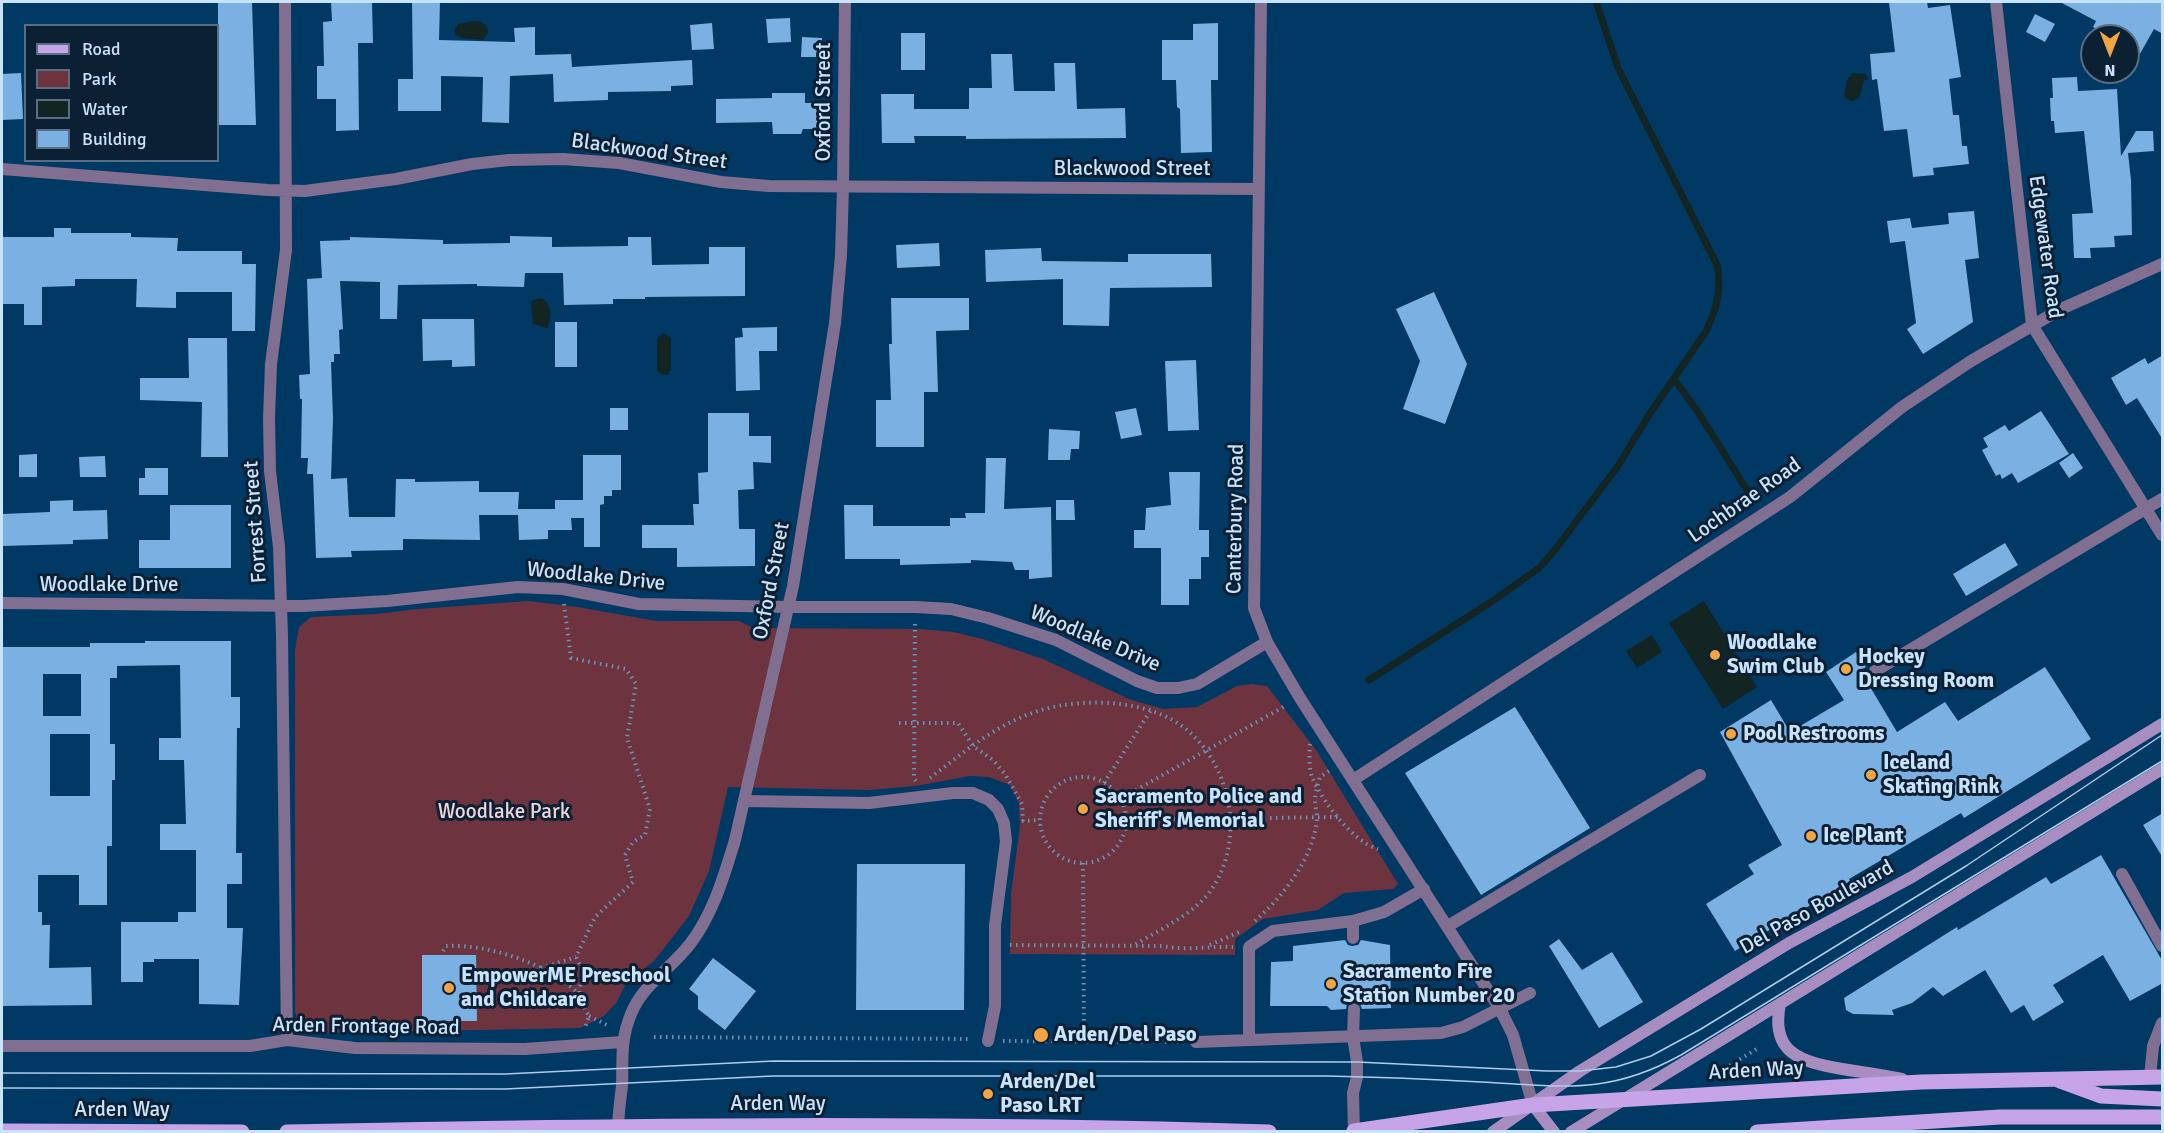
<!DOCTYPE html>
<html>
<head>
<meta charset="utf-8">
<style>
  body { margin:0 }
  #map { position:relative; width:2164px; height:1133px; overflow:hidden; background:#003964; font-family:Signika,sans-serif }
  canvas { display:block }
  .frame { position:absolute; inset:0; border:3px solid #c8e3fd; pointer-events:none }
  .legend { position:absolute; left:24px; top:24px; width:195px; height:138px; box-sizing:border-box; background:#0b2033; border:2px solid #576e84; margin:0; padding:8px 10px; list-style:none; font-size:18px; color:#c8e3fd }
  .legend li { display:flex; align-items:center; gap:12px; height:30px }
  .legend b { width:30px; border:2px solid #576e84 }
  .north { position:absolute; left:2080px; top:24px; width:60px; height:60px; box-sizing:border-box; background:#0b2033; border:2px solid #576e84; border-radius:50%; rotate:180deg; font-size:16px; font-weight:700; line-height:24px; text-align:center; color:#c8e3fd }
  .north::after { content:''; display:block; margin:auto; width:21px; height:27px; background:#f3a443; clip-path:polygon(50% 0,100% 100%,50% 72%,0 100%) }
</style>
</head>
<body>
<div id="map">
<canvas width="2164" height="1133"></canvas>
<div class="frame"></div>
<ul class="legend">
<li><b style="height:8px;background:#c7a4e7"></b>Road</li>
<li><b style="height:16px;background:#6d3440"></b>Park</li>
<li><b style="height:16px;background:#132523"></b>Water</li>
<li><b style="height:16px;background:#7bb0e2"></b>Building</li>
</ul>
<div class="north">N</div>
</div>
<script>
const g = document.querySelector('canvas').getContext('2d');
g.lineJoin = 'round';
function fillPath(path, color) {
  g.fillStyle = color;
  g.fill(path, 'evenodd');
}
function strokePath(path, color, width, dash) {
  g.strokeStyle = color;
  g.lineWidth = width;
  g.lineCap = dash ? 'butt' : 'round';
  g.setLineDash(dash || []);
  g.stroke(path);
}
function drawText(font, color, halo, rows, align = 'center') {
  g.font = font + ' Signika,sans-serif';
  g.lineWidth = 6;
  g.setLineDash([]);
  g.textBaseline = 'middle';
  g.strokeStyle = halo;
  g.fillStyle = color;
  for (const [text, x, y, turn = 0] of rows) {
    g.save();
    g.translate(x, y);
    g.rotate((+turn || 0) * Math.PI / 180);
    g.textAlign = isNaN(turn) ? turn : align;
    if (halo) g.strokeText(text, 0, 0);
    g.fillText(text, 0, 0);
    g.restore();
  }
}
fillPath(new Path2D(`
  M528,601L578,607L656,621H739L753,628L921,629L953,632L983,639L1043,659L1129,699L1163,709L1197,707L1237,686L1251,684L1267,686L1316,750L1398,884L1393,889L1344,893L1318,910L1263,919L1235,939V955L1010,954L1011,894L1020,826L1019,803L1010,785L989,777L970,776L916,786L868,790L728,787L709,871L689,916L654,961L627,982L616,1003L604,1016L580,1028L321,1033L301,1029L295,1012V650L299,627L311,617L376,614L418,609Z`), '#6d3440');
fillPath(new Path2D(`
  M474,21L481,22L486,25L488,33L483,40L462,38L455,35V29L458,24Z
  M1853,73L1865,74L1868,79L1864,81L1859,98L1853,101L1847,100L1844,95L1847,80Z
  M542,298C553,305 552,318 547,328L533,324L531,303L533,300Z
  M663,333L671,338V370L667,375L661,374L657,370V338Z
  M1704,601L1757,687L1723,709L1669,623Z
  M1652,635L1662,652L1637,668L1626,651Z`), '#132523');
strokePath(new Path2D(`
  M1674,379L1698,412L1752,498
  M1369,680L1491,602L1539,568L1554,551L1618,466L1649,415L1706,331C1717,308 1722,289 1717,265L1618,68L1596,2`), '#132523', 7);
fillPath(new Path2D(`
  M218,2H252L256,125H218Z
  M331,2H372L373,43H358L359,130L336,131V99H317V66H324L323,22L332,21Z
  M412,2H440L439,40L515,42L514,28L535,27V55L571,54L572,67L692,60L693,85L671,86V91L608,92V100L554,102L553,74L510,76L509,123L482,122L483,77L441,76V111H398V79H413Z
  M1889,2H1927L1928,8L1950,5L1961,77L1949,79L1953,115H1959L1962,146H1967L1969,164L1933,168L1934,175L1913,177L1907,129L1884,131L1877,79L1872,80L1870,54L1895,52Z
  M2060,2H2163V34L2154,29L2128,75V36H2110L2093,27L2096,21Z
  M2035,14L2055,24L2045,42L2026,32Z
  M790,18L791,42L768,43L766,19Z
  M712,23L714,49L692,50L690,25Z
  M1218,23V80H1211L1212,152L1181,153L1180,109L1177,107L1176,80H1162V40H1193V24Z
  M901,33H925V70H901Z
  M802,37L822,38V57H801Z
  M991,54H1012L1014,91H1055L1054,63H1075L1077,109L1125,108L1126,138L966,139V136H914L915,143H882L881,94H914V109H969V88H992Z
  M21,73L23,119L2,120V74Z
  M2077,77L2078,91L2117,89L2121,156L2136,131H2153L2154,151L2128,153L2131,180L2132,235L2114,236L2115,247L2090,248L2091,258H2074L2072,214L2093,213L2084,131L2055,133L2054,121H2051L2050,98H2053L2052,78Z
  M772,93H805V103H815L816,107H819L820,129H803L801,134H773L772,122L716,123V99L772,98Z
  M1974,211L1979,258L1965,260L1973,322L1923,354L1907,329L1916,323L1905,241L1890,243L1887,221L1910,218L1912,228L1949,224L1948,213Z
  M54,228H71V233H131V237L178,238L177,251H242V264H256L255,331H232V292H176V308L136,307L137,279H75V286L42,287V325H24V304H2V237H54Z
  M510,236L552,237V247L628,246V237H651L652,265L709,264V247H745V296L645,297V299H613V304L564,305L563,273H525L524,287L477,286V284L398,285L397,319H380V282L340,281L343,329L339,330L340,354H334V362H331L333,418L331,479L347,478L349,517H395L396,479H415V482L479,481V492H519L518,509H555V500H583V455H621V490H612V496H604V504L600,505V547H584V518H571L572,530H548V539L519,540L518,515H479L480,540L403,539V550L351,551L352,557L316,558L313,474H307L308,458H301L302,399H300L299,375L310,374L307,279L322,278L320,241L350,240V237L443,240V244L510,243Z
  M939,243L940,266L897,268L896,245Z
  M1041,248L1042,261L1128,262V254H1211L1212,287L1110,288L1109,326L1063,325V279L986,282L985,250Z
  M1434,292L1467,364L1445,424L1403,409L1420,361L1396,309Z
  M891,298H969V330L936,331L938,392H924V447H876V400H891L889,344H892Z
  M422,319H474L475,366L452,367V360L423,361Z
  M555,322H577V367H555Z
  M777,327V351H759L760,390L736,391L735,338L743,337L742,328Z
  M188,338H227L228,457H201L202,402L140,400V378H189Z
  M2163,355V440L2137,398L2126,405L2111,378L2145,358L2148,364Z
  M1196,360L1199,430L1168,431L1165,361Z
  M610,408H628V430H610Z
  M1136,408L1142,435L1121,439L1115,412Z
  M2041,411L2069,454L2018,483L2012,473L2002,479L2000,474L1996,476L1982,450L1988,447L1983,438L2005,425L2009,431Z
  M708,413H749V436H771V463L753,462L754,489L738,490L739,529H755V566L677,567V548H642V525H694L693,504H699L698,473L708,472Z
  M1049,429L1080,431L1079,449H1071L1070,460H1048Z
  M2073,453L2083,468L2069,478L2059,463Z
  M37,454V477H19V455Z
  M105,456L106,477H80L79,457Z
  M986,458H1006L1004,509L1051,507L1052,577L1029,579V570H1015L1012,562L971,560V563L900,565V559H845L844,505H873V526H950V518H966L965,513H985Z
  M145,468H168V495H139V478H145Z
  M1169,472H1200L1199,530H1209V557H1201V579H1189V605H1161V548H1134V530H1145L1146,508L1171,505Z
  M73,500V511L107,510L108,539L73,540V544L2,546V514L50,512V501Z
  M1056,500H1074L1075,520H1056Z
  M170,505H231V568H139V540H170Z
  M2005,543L2018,565L1966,596L1953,574Z
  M145,641H231V697H240V728H237L236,853H242V884H227V928H243L239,1005L199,1004V959H154V962H143V982H121V922H178V912H196V850H160V824H186L184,760H159V738H181L180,665L117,666V678H110V744H115V780H112V846H107V905H79V875H38V912H42V925H50L49,968L91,967L92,1005L2,1006V647H90V643H145ZM43,674H81V716H43ZM50,734H90V796H50Z
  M1856,652L1866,667L1860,670L1897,732L1945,702L1958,721L2045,667L2091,739L1964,818L1961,813L1849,879L1850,881L1735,951L1706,904L1754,874L1748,865L1782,845L1720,732L1771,700L1790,732L1844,700L1826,672Z
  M1515,707L1590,828L1481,895L1405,773Z
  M2163,813V858L2143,825Z
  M2101,855L2163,962V983L2130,1001L2103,955L2053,985L2064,1002L2033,1021L2024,1005L2011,1013L1985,970L1943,996L1933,987L1912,1003L1892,1010L1894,1015L1853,1014L1846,1010L1844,998L1957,927L1958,930L2046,877L2051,884Z
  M857,864H965L964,1010H856Z
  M1559,939L1582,970L1612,952L1643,1002L1599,1028L1549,946Z
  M1345,940L1348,945L1352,946L1358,945L1361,940L1390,945L1391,1008L1362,1009L1359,1002L1354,1001L1347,1004L1346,1009L1331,1010L1327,1006H1270L1271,962L1293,961V946Z
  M422,955H476L477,1021H422Z
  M713,958L756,991L725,1030L698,1009V996L689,989Z`), '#7bb0e2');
strokePath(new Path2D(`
  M564,604L571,658L626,669L636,684L627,738L650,809L645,835L633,842L625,855L633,882L595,917L576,957L584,973C577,996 577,995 589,1016L585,1028
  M915,624L914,778L916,781
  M899,723H958L973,746L993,760L1005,774L1022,804L1023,821
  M1310,744C1309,754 1309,768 1312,777C1322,801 1353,842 1378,849
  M1040 820a43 43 0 1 1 86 0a43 43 0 1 1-86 0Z
  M930,778C980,740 1016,707 1083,703C1115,701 1152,706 1179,724C1232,760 1248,843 1208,894C1189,917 1158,930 1133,946
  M1104,783L1151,710
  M1120,799L1287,705
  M1126,820L1338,817
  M1022,821L1039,820
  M1083,863L1084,1041
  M1255,921C1284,895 1313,859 1317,819C1317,813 1315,806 1315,800C1315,793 1318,784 1320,777L1329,771
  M1010,945L1162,946C1186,951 1208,946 1233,947
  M1210,945L1239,932
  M443,951L446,946C489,944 546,963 578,993
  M541,968L576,957
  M589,1016L607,1025
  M654,1037L971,1039
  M1003,1041L1181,1042
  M1714,1075L1760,1047`), '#6b94b6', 4, [1.5, 4.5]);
strokePath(new Path2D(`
  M1875,671L2162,499
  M744,801L869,803L953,793H973L989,800L998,809L1004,823L1006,841L995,925V1006L988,1041
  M2122,874L2162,946
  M1353,921V938
  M1448,926L1700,775
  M1249,1039V947L1273,931L1353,921L1384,912L1424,889
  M1196,1042L1441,1033L1463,1027L1530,993
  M2150,1077L2153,1046L2162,1023
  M1354,1131L1353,1093L1357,1077V1062L1353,1037L1354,1009`), '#806f90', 12);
strokePath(new Path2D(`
  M285,2L286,250L271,364L269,418L270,471L279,547L282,636L287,1040
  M1261,2L1254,608L1267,642L1300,698L1500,1009L1513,1035L1533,1105
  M1996,2L2032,325L2162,535
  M2,169L268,190L305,191L396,179L472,164L509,160L563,159L619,163L721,182L769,186L1259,189
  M2,603L303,606L387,601L518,587L563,589L639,604L788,607H915L951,609L988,618L1056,640L1137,681L1157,688H1178L1197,684L1267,642
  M1353,780L1790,497L1902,407L1971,361L2061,309L2162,264
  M2,1046H250L287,1040L355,1048L525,1049L622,1042
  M618,1132C618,1116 620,1101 622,1086C623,1058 620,1041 631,1014C643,984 671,969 690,944C713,914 724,876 735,840L793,586L835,323L841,255L843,187L845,2`), '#806f90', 12);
strokePath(new Path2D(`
  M1780,1004C1770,1053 1801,1062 1842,1069C1862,1072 1882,1075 1902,1079
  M1533,1105L1554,1132
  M1493,1132L1580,1071L1789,943L1912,877L2162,724
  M1571,1132L2162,769`), '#a88dc1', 12);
strokePath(new Path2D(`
  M2060,1081L2101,1096L2162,1099
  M2,1131L242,1132
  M1354,1131L1533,1105L1921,1082L2162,1077
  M287,1132C615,1125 942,1122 1269,1132
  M1757,1132L2000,1117H2162`), '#c7a4e7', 15);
strokePath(new Path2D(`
  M2,1073L505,1074L774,1061L1357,1062L1547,1071H1580L1616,1067L1651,1056L1701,1029L1966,866L2162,735
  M2,1088L505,1089L773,1076H1326C1378,1077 1429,1079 1481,1082C1561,1086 1607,1096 1681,1055L2162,761`), '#adcce9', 1.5);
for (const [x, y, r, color] of [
  [1715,655,6,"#f3a443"],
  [1846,669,6,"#f3a443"],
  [1731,734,6,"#f3a443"],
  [1871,775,6,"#f3a443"],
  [1083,809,6,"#f3a443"],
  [1811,836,6,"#f3a443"],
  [1331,984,6,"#f3a443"],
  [449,988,6,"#f3a443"],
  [1041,1035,8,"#f3a443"],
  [988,1094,6,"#f3a443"]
]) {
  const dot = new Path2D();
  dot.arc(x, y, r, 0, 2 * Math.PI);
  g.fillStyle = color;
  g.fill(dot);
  strokePath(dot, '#0b2033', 2);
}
drawText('21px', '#c8e3fd', '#0b2033', [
  ["Oxford Street",824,102,-90],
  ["Blackwood Street",649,152,8],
  ["Blackwood Street",1132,169],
  ["Edgewater Road",2045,247,82],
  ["Lochbrae Road",1745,501,-35],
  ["Canterbury Road",1236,519,-89],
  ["Forrest Street",256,522,-94],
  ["Woodlake Drive",596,577,6],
  ["Oxford Street",772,581,-79],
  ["Woodlake Drive",109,585],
  ["Woodlake Drive",1095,639,23],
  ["Del Paso Boulevard",1817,908,-29],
  ["Arden Frontage Road",366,1027,1],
  ["Arden Way",1756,1071,-3],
  ["Arden Way",778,1104],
  ["Arden Way",122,1110]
]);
drawText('bold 21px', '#c8e3fd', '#0b2033', [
  ["Woodlake",1727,643],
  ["Swim Club",1727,667],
  ["Hockey",1858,657],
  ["Dressing Room",1858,681],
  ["Pool Restrooms",1743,734],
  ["Iceland",1883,763],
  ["Skating Rink",1883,787],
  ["Sacramento Police and",1095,797],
  ["Sheriff's Memorial",1095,821],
  ["Ice Plant",1823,836],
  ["Sacramento Fire",1343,972],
  ["Station Number 20",1343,996],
  ["EmpowerME Preschool",461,976],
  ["and Childcare",461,1000],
  ["Arden/Del Paso",1054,1035],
  ["Arden/Del",1000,1082],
  ["Paso LRT",1000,1106]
], 'left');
drawText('21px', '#efd4d8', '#0b2033', [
  ["Woodlake Park",504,812]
]);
</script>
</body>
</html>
